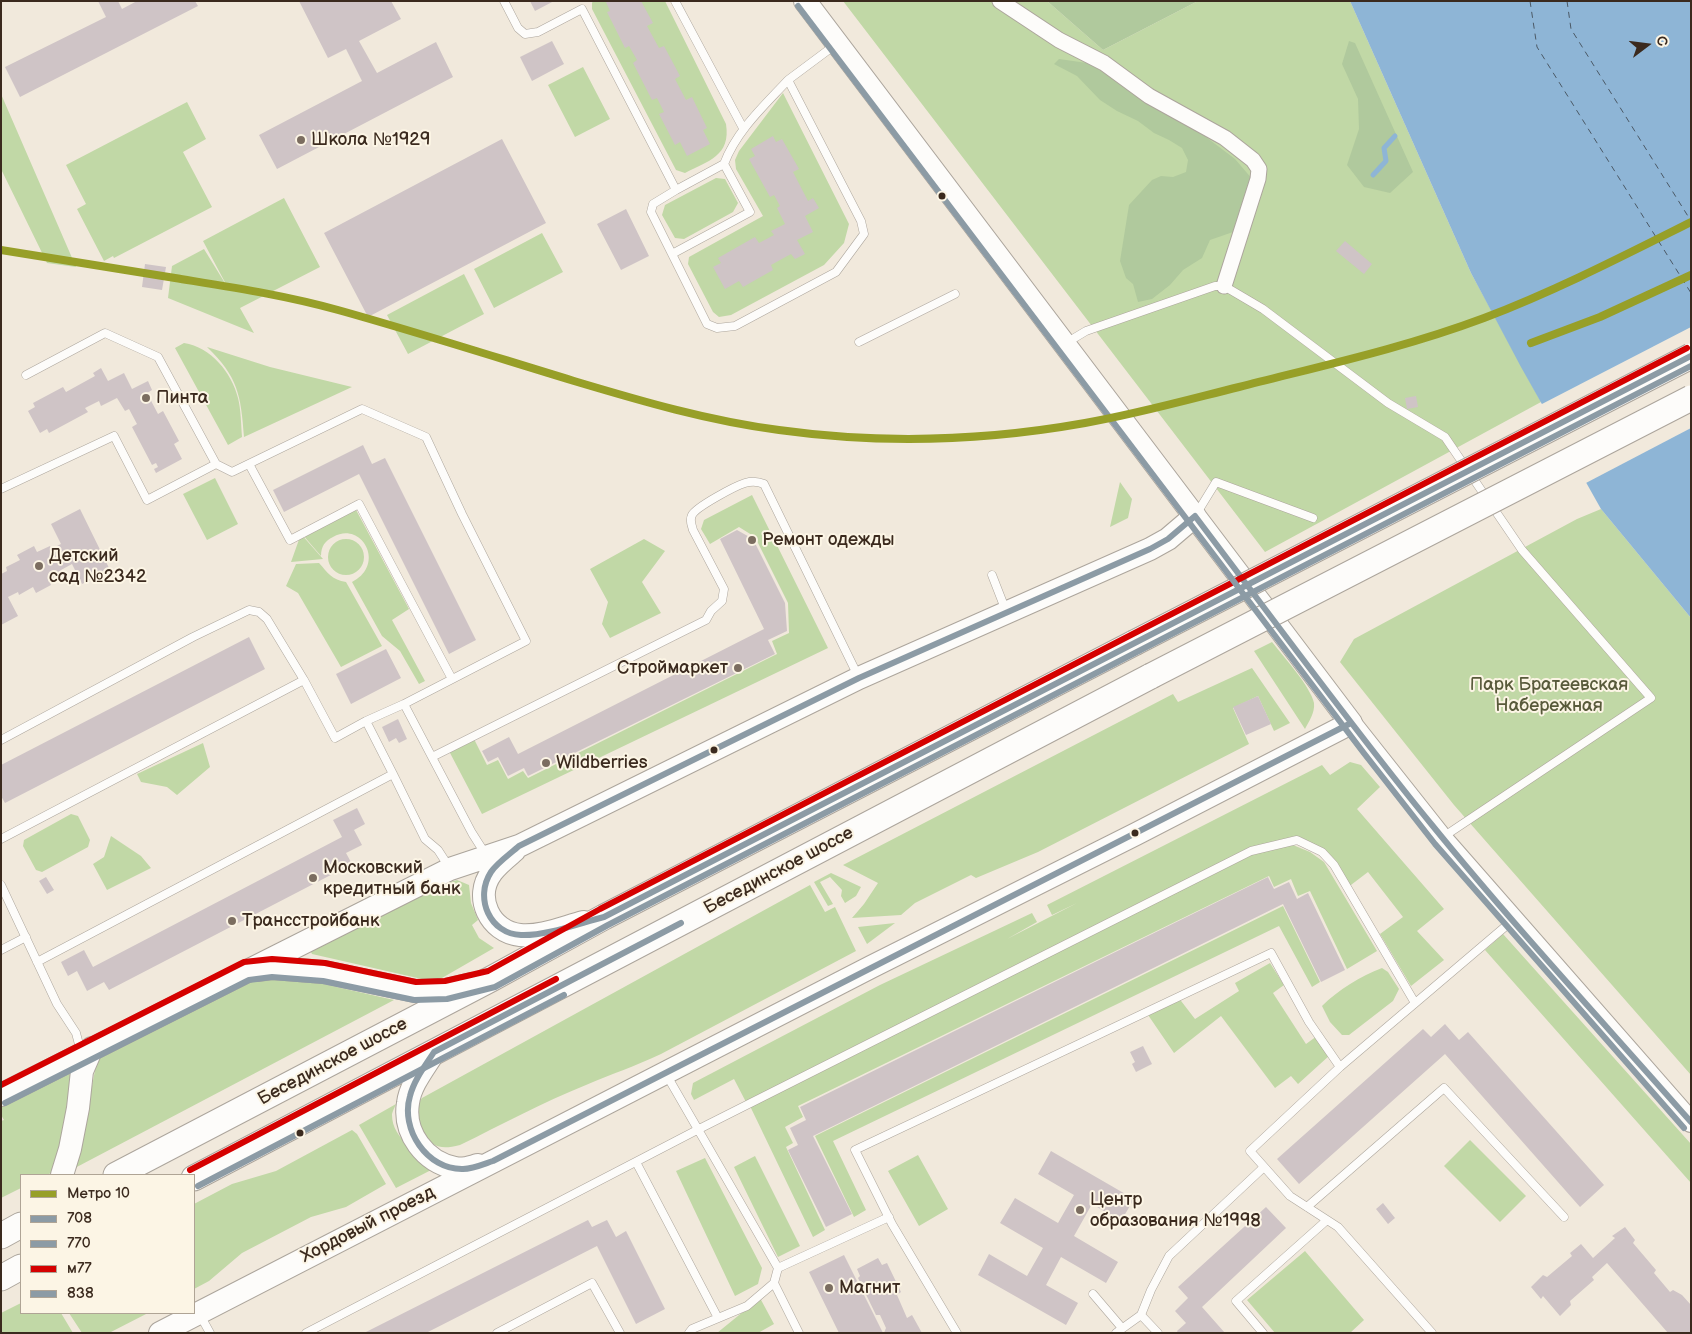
<!DOCTYPE html>
<html>
<head>
<meta charset="utf-8">
<style>
  body { margin:0 }
  #map { position:relative; width:1692px; height:1334px; overflow:hidden; background:#f1e9dc; font-family:"Balsamiq Sans",sans-serif }
  canvas { display:block }
  .frame { position:absolute; inset:0; border:2px solid #3b2a1e; pointer-events:none }
  .legend { position:absolute; left:20px; top:1174px; width:175px; height:140px; box-sizing:border-box; background:#fcf5e5; border:1px solid #afa495; margin:0; padding:6px 9px; list-style:none; font-size:15px; color:#3b2a1e }
  .legend li { display:flex; align-items:center; gap:10px; height:25px }
  .legend b { width:25px; border:1px solid #afa495 }
  .north { position:absolute; left:1622px; top:20px; width:50px; height:50px; -webkit-text-stroke:4px #fcf5e5; paint-order:stroke; rotate:75deg; font-size:14px; font-weight:700; line-height:20px; text-align:center; color:#3b2a1e }
  .north::after { content:''; display:block; margin:auto; width:18px; height:22px; background:#3b2a1e; clip-path:polygon(50% 0,100% 100%,50% 72%,0 100%) }
</style>
</head>
<body>
<div id="map">
<canvas width="1692" height="1334"></canvas>
<div class="frame"></div>
<ul class="legend">
<li><b style="height:6px;background:#979f28"></b>Метро 10</li>
<li><b style="height:6px;background:#8c9ba5"></b>708</li>
<li><b style="height:6px;background:#8c9ba5"></b>770</li>
<li><b style="height:6px;background:#d50100"></b>м77</li>
<li><b style="height:6px;background:#8c9ba5"></b>838</li>
</ul>
<div class="north">С</div>
</div>
<script>
const g = document.querySelector('canvas').getContext('2d');
g.lineJoin = 'round';
function fillPath(path, color) {
  g.fillStyle = color;
  g.fill(path, 'evenodd');
}
function strokePath(path, color, width, dash) {
  g.strokeStyle = color;
  g.lineWidth = width;
  g.lineCap = dash ? 'butt' : 'round';
  g.setLineDash(dash || []);
  g.stroke(path);
}
function drawText(font, color, halo, rows, align = 'center') {
  g.font = font + ' "Balsamiq Sans",sans-serif';
  g.lineWidth = 4;
  g.setLineDash([]);
  g.textBaseline = 'middle';
  g.strokeStyle = halo;
  g.fillStyle = color;
  for (const [text, x, y, turn = 0] of rows) {
    g.save();
    g.translate(x, y);
    g.rotate((+turn || 0) * Math.PI / 180);
    g.textAlign = isNaN(turn) ? turn : align;
    if (halo) g.strokeText(text, 0, 0);
    g.fillText(text, 0, 0);
    g.restore();
  }
}
fillPath(new Path2D(`
  M593,1H665L726,124C731,156 708,161 685,173L676,170L592,9V3Z
  M843,1H1047L1103,50L1198,1H1350L1471,273L1541,402L1265,552Z
  M583,67L610,119L575,137L548,85Z
  M783,93L849,224L844,243L824,265L731,315L719,317L713,312L688,264L689,257L763,216L736,169L735,160L739,151Z
  M1,94L76,267L47,263L1,169Z
  M187,102L206,139L183,152L212,207L114,258L113,256L104,261L77,209L86,204L66,165Z
  M716,178L725,179L738,203L733,212L684,239L675,238L662,215L665,205Z
  M284,198L320,267L240,308L254,333L168,298L172,266L204,249L228,288L203,241Z
  M542,233L563,272L494,308L474,269Z
  M464,274L484,314L408,354L387,315Z
  M184,343C211,347 232,373 238,398C241,410 241,424 242,437L228,445L175,348Z
  M207,347L270,367L352,387L244,437C241,395 238,377 207,347Z
  M215,478L238,524L207,540L183,494Z
  M1120,482L1132,499L1128,518L1110,527Z
  M752,495L828,648L482,814L449,751L474,739L487,765L498,760L508,779L523,771L528,778L777,654L772,641L789,633L788,603L755,537L739,527L710,544L701,529L704,520Z
  M355,508L409,609L392,620L425,681L419,684L400,651L382,636L352,582C387,564 361,520 333,537C325,541 321,546 321,556L302,534Z
  M1601,509L1691,618V1075L1454,805L1340,662L1354,639L1577,519Z
  M301,534L323,559L291,562Z
  M644,539L665,551L642,582L661,613L610,638L602,624L608,602L590,569Z
  M328 557a18 18 0 1 1 36 0a18 18 0 1 1-36 0Z
  M319,563C328,573 332,580 346,582L382,646L341,667L298,593L286,586L296,564Z
  M1272,642C1283,656 1311,687 1314,703C1315,713 1309,721 1305,729L1254,651Z
  M1252,668L1290,723L1274,731L1258,696L1233,708L1249,744L1038,852L976,878L971,875L915,903L901,915L852,918L864,904L878,883L843,865L1173,694L1178,702Z
  M203,743L210,767L177,795L167,787L141,782L137,774Z
  M1350,762L1361,765L1380,787L1357,809L1444,909L1417,931L1444,960L1411,986L1380,934L1403,917L1368,872L1347,888L1322,852L1297,840L1251,851L747,1104L734,1079L694,1100L691,1094L693,1083L880,985L1032,913L1037,922L1007,939L1077,903L1052,915L1047,905L1322,765L1330,775Z
  M71,814L78,816L90,840L88,847L42,872L36,870L23,846L24,840Z
  M111,836L141,856L151,868L107,890L93,864L104,857Z
  M1293,845L1310,852L1324,862L1377,951L1347,969L1310,891L1298,896L1291,879L1274,887L1269,876L798,1106L803,1117L785,1127L793,1143L786,1147L825,1230L813,1237L750,1106L1252,853Z
  M831,873L861,887L856,896L845,903L841,896L842,890L830,877L820,882L833,904L828,906L814,882Z
  M457,880L469,885L471,903L478,920L472,925L479,938L494,948L435,982L312,954L310,950L440,885Z
  M810,885L825,912L835,907L856,951L661,1054C636,1066 611,1074 586,1085C543,1102 501,1125 460,1145C440,1150 435,1147 420,1134L417,1105L422,1098Z
  M1283,906L1320,982L1312,987L1279,926L833,1141L866,1210L854,1217L815,1136Z
  M895,923L867,944L858,927Z
  M1503,934L1691,1144V1183L1485,950Z
  M1270,963L1284,985L1273,993L1306,1044L1317,1036L1330,1055L1298,1084L1291,1076L1275,1088L1221,1016L1174,1053L1146,1012L1178,997L1195,1019L1239,991L1235,983Z
  M1382,968L1388,972L1399,989L1393,1001L1349,1035H1342L1330,1022L1322,1006C1338,990 1361,976 1382,968Z
  M275,973L394,1000L73,1169L82,1138L97,1060L105,1054L261,976Z
  M69,1071L71,1077L57,1170L47,1175H21V1188L1,1198V1121L4,1120L1,1115V1107Z
  M396,1104C395,1107 392,1112 392,1115C392,1139 420,1155 437,1167L396,1188L359,1125Z
  M352,1130L357,1134L386,1184L346,1207L311,1217L242,1253L209,1281L194,1289V1204L232,1184L276,1171Z
  M1470,1140L1526,1196L1500,1222L1444,1166Z
  M918,1155L948,1209L919,1226L888,1171Z
  M755,1156L800,1246L778,1257L734,1167Z
  M705,1158L762,1268L758,1284L735,1296L676,1171Z
  M1305,1251L1364,1320L1350,1333H1275L1247,1300Z
  M760,1298L774,1324L758,1333H717Z
  M21,1303V1313H61L73,1333L1,1332V1313Z
  M69,1313H148L109,1333H82Z`), '#c1d8a6');
fillPath(new Path2D(`
  M1047,1H1198L1103,50Z
  M1349,41L1355,43L1413,172L1390,193L1364,187L1347,165L1359,129L1358,99L1342,64Z
  M1059,59L1087,63L1109,71L1194,128L1235,159L1253,180L1244,219L1233,232L1210,240L1202,258L1183,270L1170,285L1152,299L1138,302L1133,284L1126,278L1120,261L1129,205L1152,180L1161,176L1173,177L1186,172L1188,160L1182,148L1169,140L1154,133L1138,121L1117,111L1100,100L1077,76L1054,64Z`), '#b0c99d');
fillPath(new Path2D(`
  M1350,1H1691V618L1601,509L1521,367L1471,273Z`), '#8eb5d6');
fillPath(new Path2D(`
  M1691,327V428L1584,484L1540,405Z`), '#f1e9dc');
strokePath(new Path2D(`
  M1373,175L1386,161L1384,148L1395,136`), '#8eb5d6', 5);
strokePath(new Path2D(`
  M1530,1L1537,47L1691,293
  M1567,1L1571,29L1691,221`), '#4b5966', 1, [6, 5]);
fillPath(new Path2D(`
  M98,1H118L122,9L137,1H195L198,6L20,97L5,67L106,17Z
  M299,1H391L401,19L359,41L377,73L436,42L453,77L277,169L259,135L362,81L346,49L328,58Z
  M530,1H554L535,11Z
  M607,1H641L653,23L647,26L659,48L664,46L680,76L675,79L686,100L692,97L707,128L703,130L710,144L687,156L680,142L675,145L659,114L664,112L657,98L652,100L633,63L637,60L629,46L625,48L607,12L610,11L606,2Z
  M552,41L564,64L532,81L520,57Z
  M773,136L776,142L782,139L799,169L793,172L808,201L813,198L819,208L805,216L813,232L797,240L805,254L795,259L791,254L771,265L773,270L743,287L739,281L725,289L713,267L721,263L718,258L755,237L759,243L774,235L771,231L785,224L777,208L780,206L774,195L770,197L749,159L755,156L751,149Z
  M502,139L546,223L368,317L324,233Z
  M626,209L649,256L621,270L597,224Z
  M1345,241L1372,264L1364,274L1336,251Z
  M145,264L166,267L162,290L142,287Z
  M101,368L108,381L124,373L132,389L148,381L152,390L147,393L158,414L163,411L179,441L174,444L182,459L156,473L154,469L158,467L156,463L152,465L132,427L137,424L129,409L125,411L117,398L101,406L99,401L85,408L88,412L49,433L47,429L40,433L28,411L35,407L33,403L63,387L66,392L95,376L93,373Z
  M1416,396L1418,407L1407,409L1405,398Z
  M363,445L372,464L385,458L476,640L449,654L359,474L284,512L273,490Z
  M80,509L110,570L82,584L72,564L61,570L63,573L49,580L51,585L36,593L33,587L19,595L18,592L8,597L18,616L1,625V574L7,571L6,567L20,560L17,555L34,546L37,552L50,546L51,549L61,544L51,524Z
  M737,530L753,539L785,603L787,631L768,640L775,654L528,776L524,768L508,776L498,757L488,762L482,751L509,737L518,754L764,629L720,539Z
  M249,637L265,669L5,803L1,796V765Z
  M386,649L401,678L351,704L336,674Z
  M1258,696L1271,724L1246,735L1233,707Z
  M398,719L407,739L399,743L396,738L389,742L382,727Z
  M357,808L365,824L354,830L362,845L346,853L352,864L109,990L104,982L87,991L77,971L68,976L61,962L84,950L93,967L342,837L333,820Z
  M46,877L54,890L47,894L39,881Z
  M1268,877L1274,889L1289,882L1297,899L1308,893L1345,970L1321,982L1283,904L813,1136L852,1214L826,1227L788,1150L798,1145L790,1128L806,1120L800,1107Z
  M1445,1024L1459,1040L1468,1032L1604,1185L1580,1207L1445,1054L1299,1184L1277,1159L1423,1029L1431,1037Z
  M1143,1046L1152,1064L1136,1072L1132,1064L1135,1062L1130,1052Z
  M1051,1151L1134,1199L1121,1221L1092,1204L1074,1236L1118,1262L1106,1283L1061,1257L1046,1285L1078,1303L1066,1325L978,1275L989,1254L1027,1276L1043,1248L1000,1223L1015,1198L1058,1223L1074,1195L1038,1174Z
  M1383,1203L1395,1218L1388,1224L1376,1209Z
  M1266,1207L1286,1228L1202,1307L1225,1333H1178L1177,1331L1186,1323L1175,1311L1188,1298L1178,1287Z
  M588,1220L592,1227L607,1220L616,1237L626,1231L665,1309L636,1324L597,1246L426,1333H364Z
  M1625,1227L1635,1240L1633,1243L1656,1270L1654,1273L1670,1292L1673,1290L1682,1295L1691,1305V1333H1668L1607,1263L1592,1277L1594,1280L1570,1301L1571,1305L1560,1316L1543,1296L1541,1299L1531,1287L1543,1275L1547,1277L1572,1256L1570,1253L1581,1244L1593,1258L1615,1238L1612,1236Z
  M844,1255L883,1333H839L809,1272Z
  M878,1258L882,1265L887,1263L901,1292L897,1295L907,1318L912,1315L922,1333H884L886,1328L880,1315H876L858,1278L860,1276L857,1269Z`), '#cfc4c6');
const service = new Path2D(`
  M504,1L518,28L525,34L538,32L582,9L676,190L724,164L750,212L672,254L707,324L717,328L735,326L836,272L864,234L861,221L788,80L835,45
  M675,1L743,128
  M724,164C737,130 764,106 788,80
  M672,254L651,212L653,204L676,190
  M859,342L955,294
  M1066,343L1086,331L1215,286H1224L1263,309L1388,403L1445,437L1522,550L1651,698L1443,837
  M26,375L105,333L158,357L216,464
  M249,464L290,540L359,504L452,679
  M1,489L114,436L147,500L216,464L232,472L362,409L426,437L462,514L526,641L404,704L472,833L486,855
  M1197,513L1216,482L1313,518
  M992,575L1006,611
  M366,721L404,704
  M1,740L193,637L249,610L259,612L267,619L304,680L1,839
  M432,757L706,620L711,611L722,601L724,589L693,530C692,525 689,521 692,515C696,507 735,486 745,483C752,481 757,481 764,484L858,676
  M393,774L425,839L438,850L449,867
  M1,885L57,1004L76,1033L81,1052
  M1,950L26,937
  M37,962L393,774L366,721L335,738L304,680
  M1340,1067L1250,1151L1290,1196L1338,1227L1432,1333
  M666,1074L778,1268L774,1283L747,1306L692,1329L689,1333
  M636,1162L718,1318
  M1307,1207L1444,1088L1564,1217
  M778,1268L889,1217
  M774,1283L799,1333
  M1093,1294L1122,1328
  M200,1315L210,1333
  M1141,1315L1158,1333
  M306,1333L699,1129L1251,851L1297,840L1322,852L1334,865L1415,1003
  M497,1333L592,1283L620,1333
  M957,1333L892,1224L855,1150L1271,953L1309,1022L1340,1067L1513,920
  M1116,1333L1141,1315L1151,1290L1169,1256L1264,1167
  M1263,1333L1236,1301L1327,1220`);
const minor = new Path2D(`
  M1000,1L1059,40L1104,63L1149,96L1225,138L1253,160L1259,169L1258,179L1224,286`);
const tertiary = new Path2D(`
  M1351,723L1442,838L1691,1122`);
const secondary = new Path2D(`
  M514,851C507,857 498,864 492,872C473,897 490,932 520,935C541,937 564,927 584,922
  M257,970L272,968L324,972L415,991L446,990L472,984
  M434,1052C425,1067 410,1085 408,1103C403,1133 425,1162 455,1168C463,1170 470,1167 478,1165
  M1,1095L450,869L519,846L859,678L1150,549L1168,539L1195,516
  M62,1175L70,1149L78,1108L82,1071L92,1048
  M160,1333L871,967L1136,834L1351,723L805,1`);
const primary = new Path2D(`
  M116,1175L491,979L604,917L1134,643
  M194,1178L1151,676
  M1,1236L21,1225
  M1,1278L21,1267`);
strokePath(service, '#aca59c', 9);
strokePath(minor, '#aca59c', 17);
strokePath(tertiary, '#aca59c', 22);
strokePath(secondary, '#aca59c', 24);
strokePath(primary, '#aca59c', 27);
strokePath(service, '#fdfcfa', 8);
strokePath(minor, '#fdfcfa', 15);
strokePath(tertiary, '#fdfcfa', 20);
strokePath(secondary, '#fdfcfa', 22);
strokePath(primary, '#fdfcfa', 25);
const primaryBridge = new Path2D(`
  M1134,643L1691,356
  M1151,676L1691,398`);
strokePath(primaryBridge, '#aca59c', 27, []);
strokePath(primaryBridge, '#fdfcfa', 25);
strokePath(new Path2D(`
  M1195,516L1247,585L604,917C580,923 546,936 521,935C490,934 474,898 491,872C497,863 510,854 519,846L859,678L1150,549L1168,539Z
  M1247,585C1308,666 1368,747 1432,825C1515,927 1604,1023 1691,1122
  M1247,585L1691,356
  M681,923L434,1052C425,1066 414,1080 410,1096C400,1129 427,1170 463,1169C473,1169 484,1164 493,1161L1351,723`), '#8c9ba5', 6);
strokePath(new Path2D(`
  M5,1103L249,980L272,977L323,981L414,1000L447,999L495,987L608,925L1691,366
  M198,1186L564,995`), '#8c9ba5', 6);
strokePath(new Path2D(`
  M1,1085L244,962L272,959L325,963L416,982L445,981L488,971L600,909L1687,348
  M190,1170L556,979`), '#d50100', 6);
strokePath(new Path2D(`
  M798,6L1363,752L1435,844L1684,1128`), '#8c9ba5', 6);
strokePath(new Path2D(`
  M1,250C59,259 117,269 175,278C230,287 284,295 338,310C417,332 495,357 574,381C641,401 709,421 779,430C880,444 984,441 1085,423C1137,414 1187,400 1239,387C1321,366 1404,348 1484,318C1555,291 1623,256 1691,222
  M1531,343L1600,317L1691,275`), '#979f28', 8);
for (const [x, y, r, color] of [
  [301,140,5,"#7b6d60"],
  [942,196,4.5,"#3b2a1e"],
  [146,398,5,"#7b6d60"],
  [752,540,5,"#7b6d60"],
  [39,566,5,"#7b6d60"],
  [738,668,5,"#7b6d60"],
  [714,750,4.5,"#3b2a1e"],
  [546,763,5,"#7b6d60"],
  [1135,833,4.5,"#3b2a1e"],
  [313,878,5,"#7b6d60"],
  [232,921,5,"#7b6d60"],
  [300,1133,4.5,"#3b2a1e"],
  [1080,1210,5,"#7b6d60"],
  [829,1288,5,"#7b6d60"]
]) {
  const dot = new Path2D();
  dot.arc(x, y, r, 0, 2 * Math.PI);
  g.fillStyle = color;
  g.fill(dot);
  strokePath(dot, '#fcf5e5', 2);
}
drawText('18px', '#3b2a1e', '#fcf5e5', [
  ["Школа №1929",311,140],
  ["Пинта",156,398],
  ["Ремонт одежды",762,540],
  ["Детский",49,556],
  ["сад №2342",49,577],
  ["Строймаркет",728,668,"right"],
  ["Wildberries",556,763],
  ["Московский",323,868],
  ["кредитный банк",323,889],
  ["Трансстройбанк",242,921],
  ["Центр",1090,1200],
  ["образования №1998",1090,1221],
  ["Магнит",839,1288]
], 'left');
drawText('18px', '#585a3a', '#fcf5e5', [
  ["Парк Братеевская",1549,685],
  ["Набережная",1549,706]
]);
drawText('18px', '#3b2a1e', '#fcf5e5', [
  ["Бесединское шоссе",779,871,-28],
  ["Бесединское шоссе",333,1062,-28],
  ["Хордовый проезд",368,1225,-27]
]);
</script>
</body>
</html>
